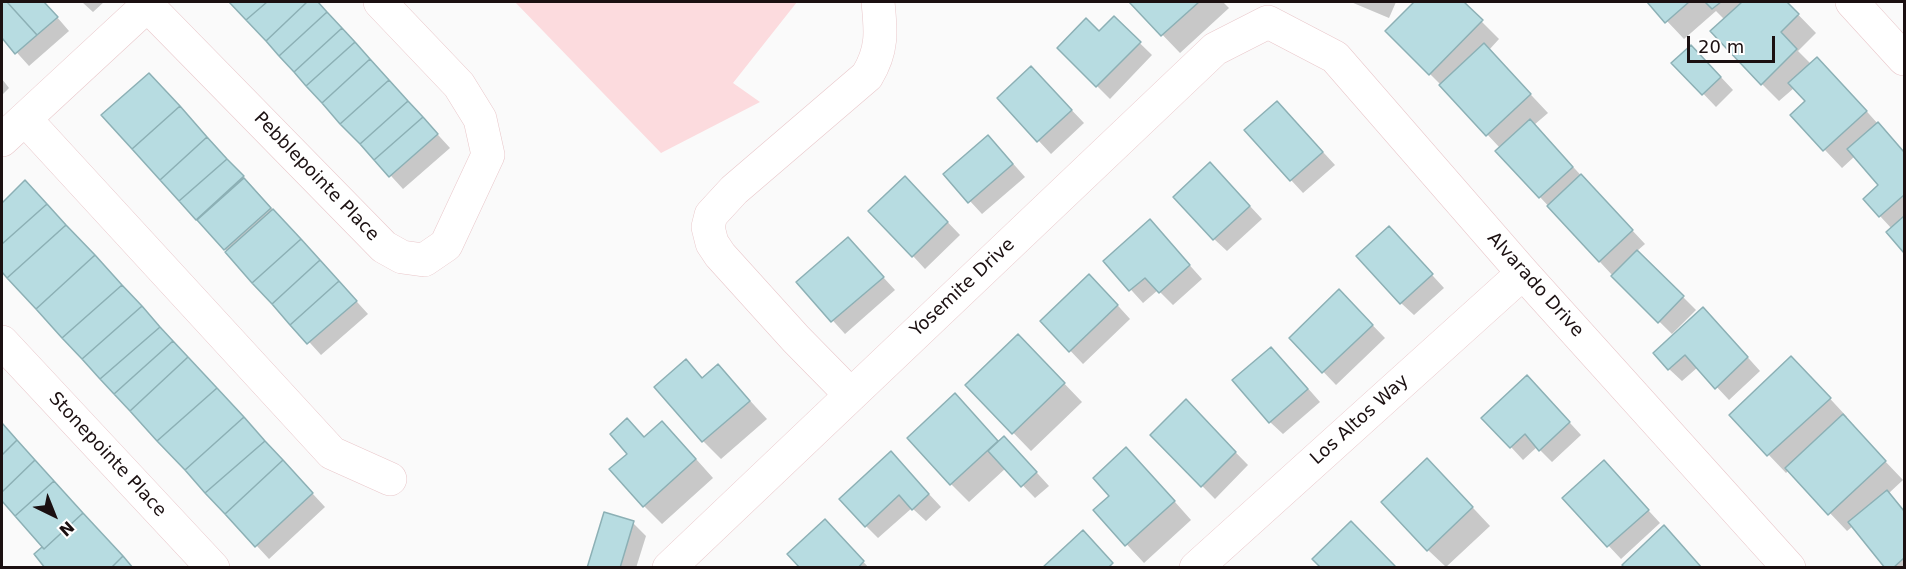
<!DOCTYPE html>
<html>
<head>
<meta charset="utf-8">
<style>
  body { margin:0 }
  #map { position:relative; width:1906px; height:569px; overflow:hidden; background:#fafafa; font-family:"DejaVu Sans",sans-serif }
  canvas { display:block }
  .frame { position:absolute; inset:0; border:3px solid #1b1011; pointer-events:none }
  .north { position:absolute; left:24px; top:485px; width:60px; height:60px; -webkit-text-stroke:4px #fff; paint-order:stroke; rotate:137deg; font-size:16px; font-weight:700; line-height:24px; text-align:center; color:#1b1011 }
  .north::after { content:''; display:block; margin:auto; width:21px; height:27px; background:#1b1011; clip-path:polygon(50% 0,100% 100%,50% 72%,0 100%) }
  .scale { position:absolute; left:1687px; top:36px; width:88px; height:27px; box-sizing:border-box; border:3px solid #1b1011; border-top:0; padding-left:8px; font-size:18px; line-height:21px; white-space:nowrap; color:#1b1011; -webkit-text-stroke:4px #fff; paint-order:stroke }
</style>
</head>
<body>
<div id="map">
<canvas width="1906" height="569"></canvas>
<div class="frame"></div>
<div class="north">N</div>
<div class="scale">20 m</div>
</div>
<script>
const g = document.querySelector('canvas').getContext('2d');
g.lineJoin = 'round';
function fillPath(path, color) {
  g.fillStyle = color;
  g.fill(path, 'evenodd');
}
function strokePath(path, color, width, dash) {
  g.strokeStyle = color;
  g.lineWidth = width;
  g.lineCap = dash ? 'butt' : 'round';
  g.setLineDash(dash || []);
  g.stroke(path);
}
function drawText(font, color, halo, rows, align = 'center') {
  g.font = font + ' "DejaVu Sans",sans-serif';
  g.lineWidth = 5;
  g.setLineDash([]);
  g.textBaseline = 'middle';
  g.strokeStyle = halo;
  g.fillStyle = color;
  for (const [text, x, y, turn = 0] of rows) {
    g.save();
    g.translate(x, y);
    g.rotate((+turn || 0) * Math.PI / 180);
    g.textAlign = isNaN(turn) ? turn : align;
    if (halo) g.strokeText(text, 0, 0);
    g.fillText(text, 0, 0);
    g.restore();
  }
}
fillPath(new Path2D(`
  M515,2H797L733,83L760,102L661,153Z`), '#fcdbde');
fillPath(new Path2D(`
  M2,2H44L69,31L29,66L2,36Z
  M82,2H104L93,12Z
  M232,2H317L450,148L403,189Z
  M1131,2H1223L1229,8L1180,53Z
  M1351,2H1396L1389,18Z
  M1416,2H1462L1499,39L1489,50L1548,113L1534,125L1645,244L1637,251L1696,310L1672,334L1613,276L1540,197L1500,148L1445,89L1387,31Z
  M1649,2H1786L1816,33L1798,51L1811,64L1835,76L1904,153V250L1888,232L1892,229L1880,216V185L1855,156L1842,168L1792,115L1807,102L1794,88L1779,101L1762,84L1725,20L1716,11L1684,39Z
  M1114,18L1152,55L1110,99L1059,48L1099,33Z
  M1704,59L1733,90L1716,107L1674,63Z
  M2,79L9,88L2,95Z
  M1044,81L1084,123L1051,154L999,98Z
  M162,87L368,314L321,355L103,115Z
  M1290,116L1335,165L1303,193L1291,180Z
  M1001,150L1025,177L982,214L945,174Z
  M1223,177L1262,219L1227,251L1214,239Z
  M25,183L325,507L269,559L2,270V205Z
  M917,190L960,235L925,269L913,256Z
  M1150,221L1202,279L1173,305L1158,290L1143,303L1105,261Z
  M1401,241L1444,288L1414,315L1401,303Z
  M860,252L895,290L845,334L798,282Z
  M1102,288L1130,319L1083,364L1042,321Z
  M1352,304L1385,338L1336,385L1291,338Z
  M1716,322L1760,371L1729,400L1698,367L1682,381L1669,369Z
  M1036,354L1082,402L1031,451L967,385Z
  M686,361L703,378L718,366L767,419L721,459L703,441Z
  M1284,361L1320,402L1283,434L1270,422Z
  M1809,376L1847,417L1845,419L1903,480L1889,493L1904,510V568H1887L1853,526L1847,531L1789,470L1786,473L1731,415Z
  M1540,390L1581,435L1552,462L1537,447L1523,460L1511,447Z
  M973,413L999,443L1017,451L1049,486L1035,498L1006,468L969,502L951,484Z
  M1198,414L1248,465L1215,499L1152,435Z
  M627,420L645,438L680,441L713,478L662,524L644,506L629,454Z
  M2,424L81,512L44,547L2,499Z
  M903,466L941,507L926,521L912,508L878,538L866,526Z
  M1144,467L1191,520L1144,563L1095,510Z
  M1616,475L1660,523L1621,559L1564,498Z
  M1445,478L1490,526L1446,567L1428,550Z
  M633,523L646,536L636,568H589Z
  M838,534L869,568H802Z`), '#0003');
const building = new Path2D(`
  M2,2H7L37,35L15,54L2,38Z
  M7,2H44L58,17L37,35Z
  M229,2H267L246,20Z
  M267,2H307L266,41L246,20Z
  M307,2H318L327,12L279,56L266,41Z
  M1129,2H1199L1161,36Z
  M1414,2H1464L1483,20L1429,75L1385,31Z
  M1647,2H1689L1665,23Z
  M1705,2H1721L1712,9Z
  M1742,2H1787L1799,14L1781,32L1797,49L1761,85L1710,31Z
  M327,12L342,28L294,72L279,56Z
  M1114,16L1141,42L1096,87L1057,48L1086,18L1099,31Z
  M342,28L355,42L306,86L294,72Z
  M355,42L370,59L322,103L306,86Z
  M1484,43L1531,94L1486,136L1439,85Z
  M1691,45L1721,77L1702,95L1671,63Z
  M1817,57L1867,111L1823,151L1790,115L1805,101L1788,83Z
  M370,59L389,80L340,124L322,103Z
  M1031,66L1072,110L1037,142L997,98Z
  M149,73L180,106L132,149L101,115Z
  M389,80L408,101L360,144L340,124Z
  M408,101L423,117L374,160L360,144Z
  M1277,101L1323,152L1290,181L1244,130Z
  M180,106L207,137L160,180L132,149Z
  M423,117L438,134L389,177L374,160Z
  M1530,119L1573,167L1539,198L1495,151Z
  M1878,122L1904,152V195L1879,217L1863,199L1878,185L1847,149Z
  M988,135L1013,164L968,203L943,174Z
  M207,137L227,159L179,201L160,180Z
  M227,159L244,176L196,220L179,201Z
  M1210,162L1250,206L1213,240L1173,197Z
  M1581,174L1633,230L1599,262L1547,206Z
  M905,176L948,222L912,257L868,211Z
  M244,178L271,208L224,250L197,220Z
  M25,180L47,204L2,244V203Z
  M47,204L66,225L7,278L2,272V244Z
  M273,209L301,239L252,283L225,252Z
  M1904,216V253L1886,232Z
  M1150,219L1190,265L1159,293L1145,278L1129,291L1103,261Z
  M66,225L95,255L36,309L7,278Z
  M1389,226L1433,274L1400,304L1356,256Z
  M848,237L884,277L831,322L796,282Z
  M301,239L320,260L272,304L252,283Z
  M1637,250L1684,296L1658,323L1611,276Z
  M95,255L122,285L62,338L36,309Z
  M320,260L339,281L290,325L272,304Z
  M1089,274L1118,305L1069,352L1040,321Z
  M339,281L357,301L307,344L290,325Z
  M122,285L142,306L82,359L62,338Z
  M1339,289L1373,325L1322,373L1289,338Z
  M142,306L160,327L100,379L82,359Z
  M1703,307L1748,357L1715,389L1685,355L1668,370L1653,353Z
  M160,327L173,341L114,394L100,379Z
  M1018,334L1065,383L1012,434L965,385Z
  M173,341L188,357L130,411L114,394Z
  M1271,347L1308,389L1269,423L1232,380Z
  M1791,356L1831,398L1767,456L1729,415Z
  M188,357L217,388L157,441L130,411Z
  M686,359L702,378L718,364L750,401L702,442L654,387Z
  M1527,375L1570,422L1539,451L1525,434L1510,448L1481,418Z
  M217,388L244,417L185,470L157,441Z
  M955,393L998,441L950,485L907,438Z
  M1186,399L1236,452L1201,487L1150,435Z
  M1843,414L1886,461L1828,515L1785,468Z
  M244,417L265,441L205,493L185,470Z
  M627,418L644,437L662,421L696,459L643,507L609,469L627,454L610,434Z
  M2,423L17,440L2,455Z
  M1004,436L1037,472L1021,487L988,451Z
  M17,440L35,460L2,492V455Z
  M265,441L283,460L225,514L205,493Z
  M1126,447L1175,501L1125,546L1093,510L1109,496L1093,478Z
  M891,451L929,494L912,510L899,495L865,527L839,499Z
  M1427,458L1473,507L1427,551L1381,502Z
  M35,460L54,481L15,516L2,501V492Z
  M283,460L313,493L255,547L225,514Z
  M1604,460L1649,510L1607,547L1562,498Z
  M54,481L83,513L44,549L15,516Z
  M1887,490L1904,511V558L1893,568H1885L1848,522Z
  M604,512L634,521L620,568H587Z
  M83,513L123,556L111,568H45L34,554L42,547L44,549Z
  M825,519L864,561L858,568H800L787,554Z
  M1351,521L1395,566L1393,568H1321L1312,559Z
  M1664,525L1702,568H1625L1622,565Z
  M1083,530L1113,563L1108,568H1042Z
  M123,556L133,568H111Z`);
fillPath(building, '#b7dce1');
strokePath(building, '#8cb0b5', 1.5);
const minor = new Path2D(`
  M1852,2L1904,59
  M147,5L384,247L402,257L424,260L446,245L488,155L480,119L459,85L380,2
  M25,119L332,453L390,479
  M2,140L151,2
  M2,342L213,568
  M851,395L796,339L720,255L712,243L708,227L711,215L734,190L867,76C883,50 881,31 878,2
  M669,568L1215,49L1268,22L1335,57L1523,273L1789,568
  M1196,568L1523,273`);
strokePath(minor, '#e9c7ca', 34);
strokePath(minor, '#fff', 33);
drawText('18px', '#1b1011', '#fff', [
  ["Pebblepointe Place",316,177,46],
  ["Alvarado Drive",1535,285,48],
  ["Yosemite Drive",963,288,-43],
  ["Los Altos Way",1360,420,-42],
  ["Stonepointe Place",107,455,47]
]);
</script>
</body>
</html>
